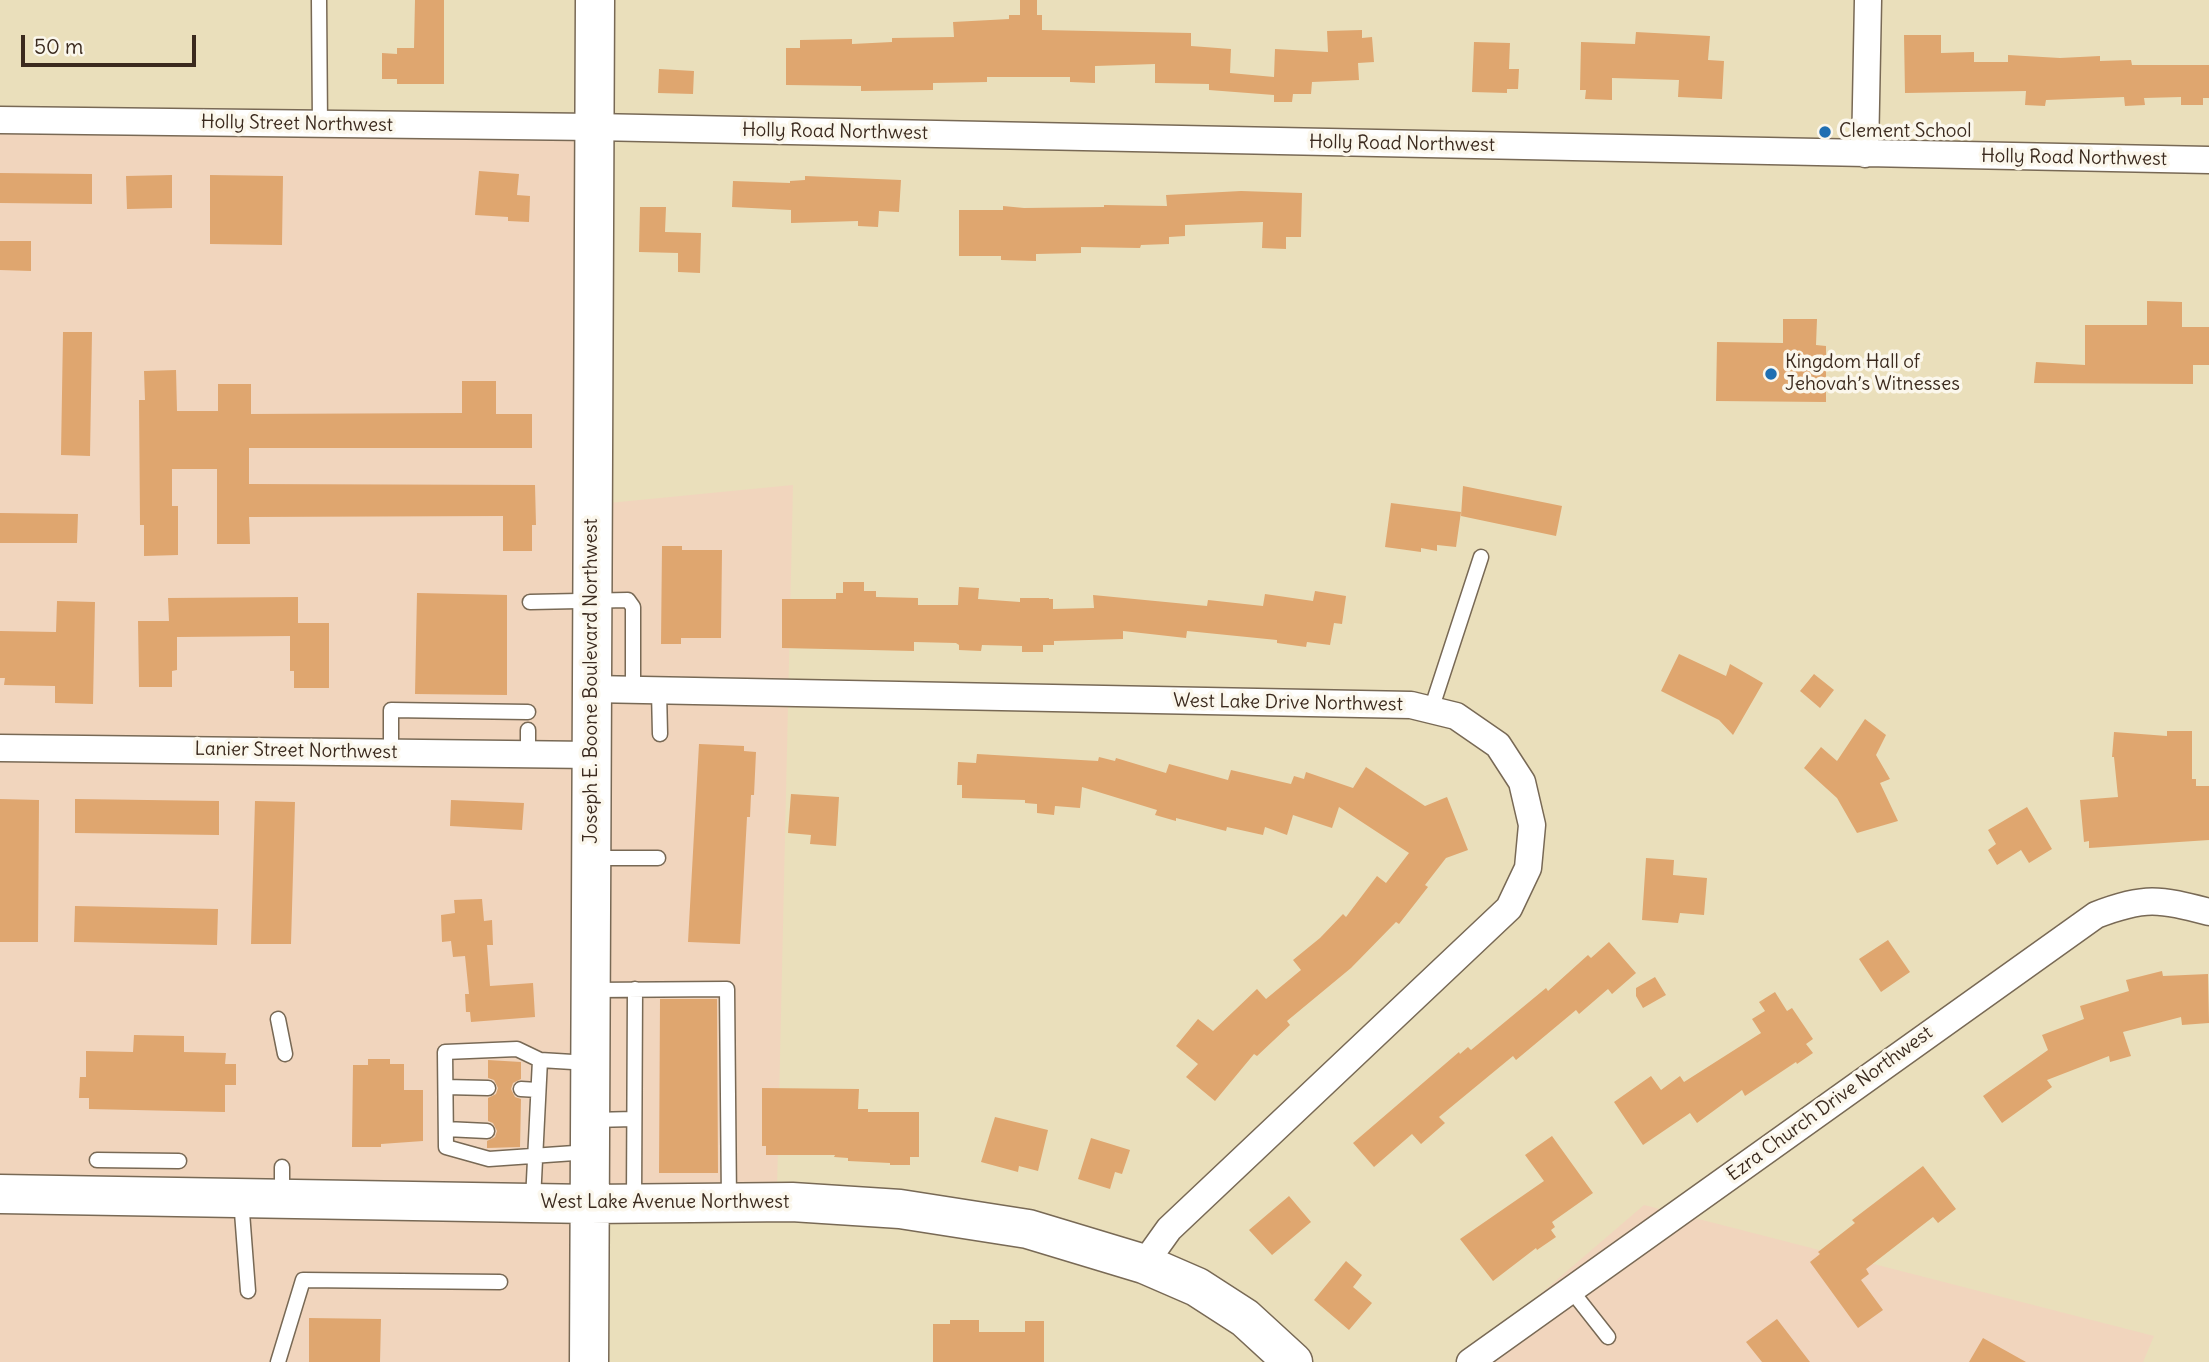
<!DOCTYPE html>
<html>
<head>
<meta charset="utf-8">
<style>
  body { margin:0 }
  #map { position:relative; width:2209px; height:1362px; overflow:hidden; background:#eadfbb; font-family:Delius,sans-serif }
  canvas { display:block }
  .scale { position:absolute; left:21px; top:35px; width:175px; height:32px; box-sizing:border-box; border:4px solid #3b2a1e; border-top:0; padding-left:9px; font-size:21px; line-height:24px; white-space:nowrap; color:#3b2a1e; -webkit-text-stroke:5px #fbf7ec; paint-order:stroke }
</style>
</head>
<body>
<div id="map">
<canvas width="2209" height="1362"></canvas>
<div class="scale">50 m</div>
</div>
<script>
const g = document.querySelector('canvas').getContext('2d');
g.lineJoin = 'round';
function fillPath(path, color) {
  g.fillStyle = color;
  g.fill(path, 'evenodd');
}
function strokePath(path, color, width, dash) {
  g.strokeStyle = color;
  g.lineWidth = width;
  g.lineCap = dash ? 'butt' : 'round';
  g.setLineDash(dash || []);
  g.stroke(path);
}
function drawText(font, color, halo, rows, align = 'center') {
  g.font = font + ' Delius,sans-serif';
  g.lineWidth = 7;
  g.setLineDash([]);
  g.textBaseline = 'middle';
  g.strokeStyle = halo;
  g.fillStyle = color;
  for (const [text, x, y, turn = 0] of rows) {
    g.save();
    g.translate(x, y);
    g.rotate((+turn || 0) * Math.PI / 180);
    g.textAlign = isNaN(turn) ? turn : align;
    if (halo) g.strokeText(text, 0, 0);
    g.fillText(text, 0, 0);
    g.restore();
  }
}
fillPath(new Path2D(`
  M576,119L578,506L793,485L777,1188L579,1210L576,1362H0V120Z
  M1644,1205L2154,1336L2143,1362H1461Z`), '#f1d5bd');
fillPath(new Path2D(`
  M415,0H444V84H397V79H382V53L397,54V48H414Z
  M1020,0H1037V15H1042V30L1191,33V46L1231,49L1230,73L1274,77L1275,49L1328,52L1327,31L1362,30V38L1372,37L1374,62L1358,63L1359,80L1312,82L1311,94H1293L1292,102H1274V95L1209,90V84L1155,83V64L1095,66V83L1070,82V77H987V82L933,83V90L861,91V86L786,85V48H800V40L852,39V44L892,42V38L954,37L953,22L1009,19V15H1020Z
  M1636,32L1710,36L1708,60L1724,61L1722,99L1678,97L1679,80L1612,78V100L1585,99L1586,90H1580L1581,42L1635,44Z
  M1904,35H1941V53L1974,52V62H2008V55L2060,58L2100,56V61L2131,60L2132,65H2209V98H2203V105H2181V97L2144,98L2145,105L2125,106L2124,97L2046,100L2045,106L2025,105L2026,91L1905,93Z
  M1474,42L1510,43L1509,69H1519L1518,89H1507V93L1472,92Z
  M659,69L694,71L693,94L658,93Z
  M479,171L519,174L517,195L530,196L529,222L508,221V217L475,215Z
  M0,173L92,174V204L0,203Z
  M172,175V208L127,209L126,176Z
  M210,175L283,176L282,245L210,244Z
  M805,176L901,180L899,212L879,211L878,227L858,226V221L791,223V210L732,207L733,181L790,183V181L805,180Z
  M1241,191L1302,193L1301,237H1286V249L1262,248L1263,222L1185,225V236L1169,237V244L1141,245L1140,248L1081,247V253L1036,254V261L1001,260V256H959V210H1003V206L1024,208L1104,207V205L1167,206L1166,195Z
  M640,207H666L665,232L701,233L700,273L678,272V253L639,252Z
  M0,241H31V271L0,270Z
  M2147,301L2182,302V327H2209V365H2193V384L2034,383L2036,362L2085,365V325H2147Z
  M1783,319H1817L1816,345L1826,346V402L1716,401L1717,342L1783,343Z
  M63,332H92L90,456L61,455Z
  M176,370L177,411H218V384H251V414L462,413V381H496V414H532V448H249V484L535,485L536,525H532V551H503V516L249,517L250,544H217V469H172V506H178V555L144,556V525H140L139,400H145L144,371Z
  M1463,486L1562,506L1556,536L1461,516Z
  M1391,503L1461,512L1456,547L1437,545V551L1421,548V552L1385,547Z
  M0,513L78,514L77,543H0Z
  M662,546H682V550H722L721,638H681V644H661Z
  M843,582H864V591H876V597L918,598V605H958L959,587L979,588L978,599L1020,602V598H1049V599H1053V609L1094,608L1093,595L1207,606L1208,600L1263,606L1265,594L1313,601L1315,591L1346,596L1342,624L1334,623L1330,645L1307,642L1306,647L1277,643V640L1187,631L1186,638L1123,631V639L1054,641V645H1043V652H1022V646L982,645L981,651L959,650V645L956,643L914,642V651L782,648V599H836V593H843Z
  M417,593L507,595V695L415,694Z
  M298,597V623H329V688H294V671H290V636L177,637V670L172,671V687H139L138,621H169L168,598Z
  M57,601L95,602L93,704L55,703V686L4,685L5,678H0V631L56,632Z
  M1679,654L1726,676L1730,664L1763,683L1733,735L1719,720L1661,691Z
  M1814,674L1834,690L1820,708L1800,691Z
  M1865,719L1886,735L1876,755L1890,779L1880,783L1898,821L1857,833L1837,798L1804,768L1821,747L1837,761Z
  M2167,731H2192V779H2196V786H2209V840L2089,848V841L2084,842L2080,800L2118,797L2114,757H2112L2114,732L2167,736Z
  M699,744L744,746V751L756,752L754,795H751L750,817H747L740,944L688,942Z
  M977,754L1098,761L1099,757L1115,761L1116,758L1166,773L1169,764L1228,780L1231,770L1291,784L1294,776L1304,779L1306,772L1353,788L1366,767L1425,806L1447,797L1468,850L1446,858L1425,885L1428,887L1399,924L1396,922L1351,968L1287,1021L1290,1025L1257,1056L1254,1054L1215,1101L1186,1077L1198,1064L1176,1046L1198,1019L1213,1031L1257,989L1266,999L1301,970L1293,960L1320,938L1343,914L1346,917L1377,876L1386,883L1409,853L1339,807L1332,828L1293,815L1287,835L1265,827L1263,835L1227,827L1226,831L1176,818V821L1155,815L1157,810L1082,787L1080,808L1055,806L1054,815L1037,813V804L1025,803V800L962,798V785H957L958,762L976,763Z
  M791,794L839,797L836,846L810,844L811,835L788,833Z
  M0,799L39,800L38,942H0Z
  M75,799L219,801V835L75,833Z
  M451,800L524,803L522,830L450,826Z
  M255,801L295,802L291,944H251Z
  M2027,807L2052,849L2029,863L2021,850L1997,865L1988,850L1996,844L1988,830Z
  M1646,858L1674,860L1673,875L1707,878L1704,915L1680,913L1678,923L1642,920Z
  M482,899L484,921L492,920L493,945H487L490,986L533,983L535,1017L471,1022L470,1012H466L465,994H469L465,956L453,957L451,941L442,942L441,915L455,913L454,900Z
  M75,906L218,909L217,945L74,942Z
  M1888,940L1910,972L1881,992L1859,959Z
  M1609,942L1636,973L1612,994L1608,989L1579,1014L1576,1010L1516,1060L1513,1056L1439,1117L1445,1123L1421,1144L1412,1134L1374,1167L1353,1143L1459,1052L1460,1054L1468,1047L1471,1050L1546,988L1548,991L1588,955L1591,958Z
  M2162,971L2163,976L2208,974L2209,1023L2182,1025L2181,1017L2123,1032L2131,1056L2110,1062L2109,1056L2047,1080L2052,1087L2002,1123L1983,1096L2048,1050L2042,1035L2084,1019L2080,1006L2129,991L2126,980Z
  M1655,977L1666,995L1643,1008L1636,996V988Z
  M1775,992L1787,1011L1792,1008L1813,1039L1806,1044L1813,1053L1797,1064L1796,1062L1745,1096L1742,1090L1697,1123L1690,1113L1643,1145L1614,1102L1651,1076L1661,1090L1680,1076L1684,1082L1761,1033L1752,1019L1765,1011L1759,1002Z
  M660,999H717L718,1173H659Z
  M134,1035L184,1036V1052L226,1053L225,1064H236V1085H225V1112L89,1109V1098H79L80,1077H86V1051L133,1052Z
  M368,1059H390V1064H404V1090H423V1141L381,1144V1147H352L353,1065H368Z
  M488,1060L521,1062V1079L513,1083L511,1089L515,1097L521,1099L520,1147L487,1148V1141L495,1137L497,1131L493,1123L488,1121V1098L496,1094L498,1088L494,1080L488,1078Z
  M762,1088L859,1089L858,1109H868V1112H919V1157H910V1165H890V1163L848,1161V1158L834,1157L835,1155H766V1146H762Z
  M995,1117L1048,1130L1038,1171L1019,1166L1018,1172L981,1162Z
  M1552,1136L1593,1193L1552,1222L1555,1227L1551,1230L1556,1237L1537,1250L1536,1248L1493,1281L1460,1239L1544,1181L1525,1155Z
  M1091,1138L1130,1150L1122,1174L1115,1172L1110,1189L1078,1179Z
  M1923,1166L1956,1209L1938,1223L1933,1217L1866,1269L1869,1274L1861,1280L1883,1310L1858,1328L1810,1262L1820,1254L1818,1252L1855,1223L1852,1220Z
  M1289,1196L1311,1222L1272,1255L1249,1230Z
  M1346,1261L1362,1275L1353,1287L1372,1303L1349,1330L1314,1300Z
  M309,1318L381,1319L380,1362H309Z
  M1777,1319L1810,1362H1762L1746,1342Z
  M950,1320H979V1332H1025V1321H1044V1362H933V1324H950Z
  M1983,1338L2026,1362H1969Z`), '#dfa66f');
const lane = new Path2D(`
  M319,0L320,124
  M530,602L628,600L633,607V690
  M659,691L660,734
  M1431,710L1481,557
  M528,730V754
  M391,752V710L528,712
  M593,858H658
  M593,990L727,989L729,1202
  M278,1019L285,1054
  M540,1060L517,1049L445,1052L446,1147L489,1159L589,1152
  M446,1087L488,1088
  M521,1089L538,1090
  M592,1120L634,1119
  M446,1129L487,1131
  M97,1160L179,1161
  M282,1197V1167
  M241,1199L248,1291
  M533,1200L540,1060L589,1063
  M634,1202L635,989
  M1571,1290L1608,1337
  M278,1362L303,1280L500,1282`);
const street = new Path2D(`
  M0,120L594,127L2209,160
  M1865,154L1868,0
  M592,689L1411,705L1456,716L1498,745L1522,782L1532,825L1528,868L1509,908L1169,1229L1144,1264
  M0,748L592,755
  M1470,1362L2096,915C2145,896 2159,899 2209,912`);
const secondary = new Path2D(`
  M0,1194L590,1204L792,1202L900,1209L1028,1229L1144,1264L1197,1287L1245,1318L1293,1362
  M589,1362L595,0`);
strokePath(lane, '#786955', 17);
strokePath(street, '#786955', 29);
strokePath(secondary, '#786955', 41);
strokePath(lane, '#fff', 14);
strokePath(street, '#fff', 26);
strokePath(secondary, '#fff', 38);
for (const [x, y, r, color] of [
  [1825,132,7,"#1f6fb2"],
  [1771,374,7,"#1f6fb2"]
]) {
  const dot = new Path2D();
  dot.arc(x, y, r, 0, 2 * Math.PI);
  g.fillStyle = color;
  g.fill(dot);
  strokePath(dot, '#fbf7ec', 2.5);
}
drawText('19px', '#3b2a1e', '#fbf7ec', [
  ["Holly Street Northwest",297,124,1],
  ["Holly Road Northwest",835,132,1],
  ["Holly Road Northwest",1402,144,1],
  ["Holly Road Northwest",2074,158,1],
  ["Joseph E. Boone Boulevard Northwest",592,681,-90],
  ["West Lake Drive Northwest",1288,703,1],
  ["Lanier Street Northwest",296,751,1],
  ["Ezra Church Drive Northwest",1830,1104,-36],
  ["West Lake Avenue Northwest",665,1203]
]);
drawText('19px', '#3b2a1e', '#fbf7ec', [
  ["Clement School",1839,132],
  ["Kingdom Hall of",1785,363],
  ["Jehovah’s Witnesses",1785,385]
], 'left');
</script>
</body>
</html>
